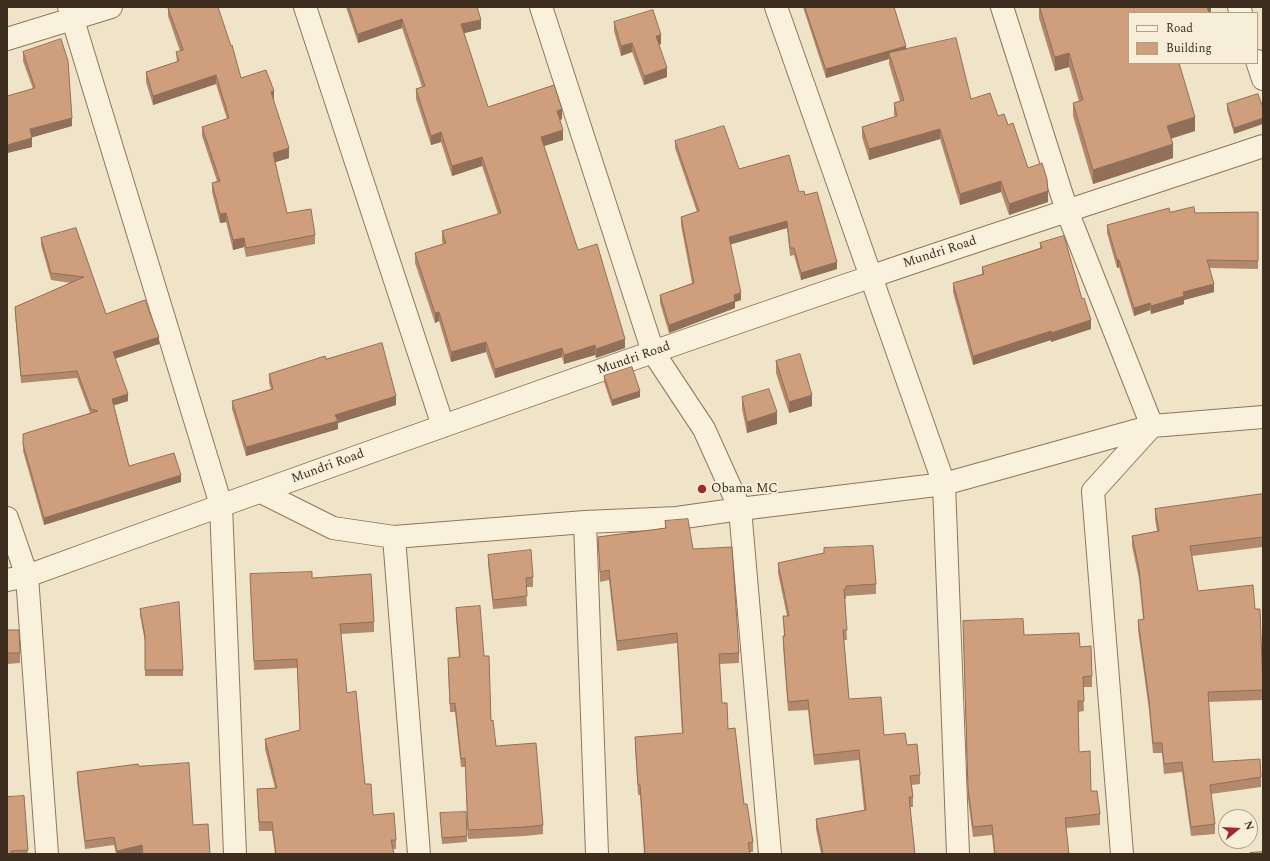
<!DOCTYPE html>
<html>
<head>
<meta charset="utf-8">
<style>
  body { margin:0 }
  #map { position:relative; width:1270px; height:861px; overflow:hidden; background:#f0e4c8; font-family:Spectral,serif }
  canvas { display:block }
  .frame { position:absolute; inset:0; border:8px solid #3d2e20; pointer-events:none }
  .legend { position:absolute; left:1128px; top:12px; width:130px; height:52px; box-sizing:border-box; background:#f7eed8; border:1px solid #ada18e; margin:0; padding:5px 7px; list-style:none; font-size:12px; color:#3d2e20 }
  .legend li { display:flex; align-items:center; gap:8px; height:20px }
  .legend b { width:20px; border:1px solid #ada18e }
  .north { position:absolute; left:1218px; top:809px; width:40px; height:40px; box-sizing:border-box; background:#f7eed8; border:1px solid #ada18e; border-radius:50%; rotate:72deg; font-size:11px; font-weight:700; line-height:16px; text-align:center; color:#3d2e20 }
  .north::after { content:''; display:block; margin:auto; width:14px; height:18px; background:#9e2a2b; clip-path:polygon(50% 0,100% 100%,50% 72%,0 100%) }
</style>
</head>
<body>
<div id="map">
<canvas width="1270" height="861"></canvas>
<div class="frame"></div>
<ul class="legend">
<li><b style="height:5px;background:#faf1dc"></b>Road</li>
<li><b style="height:11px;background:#cf9f7d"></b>Building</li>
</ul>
<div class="north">N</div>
</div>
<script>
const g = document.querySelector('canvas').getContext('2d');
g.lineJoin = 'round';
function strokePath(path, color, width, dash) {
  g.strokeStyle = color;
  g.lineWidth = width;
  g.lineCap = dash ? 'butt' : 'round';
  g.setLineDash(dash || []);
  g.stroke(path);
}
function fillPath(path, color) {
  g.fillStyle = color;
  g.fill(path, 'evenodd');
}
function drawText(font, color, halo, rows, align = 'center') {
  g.font = font + ' Spectral,serif';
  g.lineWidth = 4;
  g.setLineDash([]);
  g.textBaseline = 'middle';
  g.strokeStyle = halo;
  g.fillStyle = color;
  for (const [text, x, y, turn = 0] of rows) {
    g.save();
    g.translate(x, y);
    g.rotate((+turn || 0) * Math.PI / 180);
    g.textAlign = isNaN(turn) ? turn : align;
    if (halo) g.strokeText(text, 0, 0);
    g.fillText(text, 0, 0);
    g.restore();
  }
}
const minor = new Path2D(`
  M69,7L221,505L235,854
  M305,7L443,426
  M541,7L653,352L704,429L740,509L770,854
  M776,7L944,484L958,854
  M1002,7L1067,211L1152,426L1093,491L1122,854
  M1239,7L1241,13
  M7,39L111,7
  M1257,61L1263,79
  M261,492L333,528L394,537L585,522L677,518L740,509L944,484L1152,426L1263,417
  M7,518L27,576L47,854
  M585,522L597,854
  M394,537L419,854
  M7,580L27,576C307,474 588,373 870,277C1000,232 1132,190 1263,146`);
strokePath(minor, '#8d765c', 24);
strokePath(minor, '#faf1dc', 22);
fillPath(new Path2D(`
  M168,7L241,78L273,101L289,158L275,162L287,213L315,235V244L246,257L244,247L233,250L226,222L220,223L212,192V183L217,181L202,136V127L227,119L216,84L153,105L146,82V72L177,62L176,52L180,51L168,16Z
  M346,7H477L481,29L464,33L488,107L562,119L560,120L563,140L544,146L578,250L625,348L596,358L595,355L564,364L562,357L495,378L486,352L451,362L439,321L435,323L415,263V253L443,244L442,241V231L498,214L482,166L452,176L441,142L431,145L416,99V89L422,87L402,28L358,43Z
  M803,7H894L906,49L971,99L998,116L1008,125L1028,168L1048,202L1009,215L1001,192L960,205L940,139L869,160L862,137V127L895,117L894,114V103L900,101L889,64V59L826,78Z
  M1039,7H1211V12L1129,13L1195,131L1171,138L1173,158L1093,184L1073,116V103L1079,101L1069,67L1055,71L1039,18Z
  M614,22L661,44L659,45L667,77L644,85L632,52L621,56L614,31Z
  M23,52L72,126L32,137V147L7,153L33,89L23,61Z
  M1258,94L1234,134L1227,110V104Z
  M675,141L739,169L799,192L805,195L837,269L801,280L794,255L790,256L787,228L730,244L741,300L735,302V308L669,333L660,303V295L692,283L681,225V217L697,212L675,148Z
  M1170,212L1195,213L1258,212V269L1210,268L1214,292L1184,300V304L1151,314L1150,310L1134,316L1119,267L1117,268L1107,233V225Z
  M76,228L106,314L159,344L115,359L128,401L114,405L129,466L181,482L44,525L23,451V434L90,413L77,378L21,383L15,314V307L71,283L51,280L41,245V238Z
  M1040,243L1082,299L1091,329L1051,342V340L973,365L953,292V283L982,274V267L1040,248Z
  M326,359L396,405L338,423V429L246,456L232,409V401L271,389L269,383V374Z
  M776,361L812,406L789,413L776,373Z
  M604,376L640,397L612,406L604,382Z
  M742,397L777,424L747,433L742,409Z
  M1263,494V547L1192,556L1198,591L1263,690V700L1208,702L1213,762L1261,777V787L1211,794L1215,824V834L1191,836L1182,772L1164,774L1162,753H1153L1149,710L1138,630V620L1143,619L1139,579L1132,546V536L1157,531L1155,519V509Z
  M665,521L693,549L739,653V663L719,664L722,703L744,804L753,842V852H750V854H644L640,795H638L635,747V737L682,734L677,643L617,651L609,580L600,582L598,537L665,528Z
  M488,555L533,577V587H526L527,606L493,609L488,564Z
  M778,563L876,584V594L846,596V599H845L847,640H844L849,699L884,735L907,745L920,775V784L912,785L913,797V807H910L915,854H821L816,829V819L864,810L859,760L814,765L808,710L788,711L783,646V636H784L783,616H787L778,573Z
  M250,574L312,578L374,622V632L341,634L347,693L365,784L373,815L396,840V849H393L394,854H275L272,831H259L257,789L275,788L265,749V739L300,730L297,668L254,670Z
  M456,608L484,656L491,721L496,746L543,825V834L525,836L468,839L465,767H461L455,712H450L448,666L459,657L456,617Z
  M140,609L183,670V676H145V642L140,615Z
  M963,621L1080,647L1092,676V687H1083L1084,711L1078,712L1079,752L1091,791L1100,814V825L1066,828L1069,854H994L992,835L973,837L968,799Z
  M7,630L20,653V663L7,664Z
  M139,766L193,825L210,854H116L114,845L85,849L77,781V772Z
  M24,796L28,854H7Z
  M440,813L467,836V842L442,844Z`), '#b2896c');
fillPath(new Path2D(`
  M1205,7H1211V12L1206,13Z
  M402,19V28L358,43V34Z
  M481,20V29L461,34V24Z
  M661,35V44L656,45V36Z
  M632,43V52L621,56V46Z
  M906,46V54L889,53V59L826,78V69Z
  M1069,53V67L1055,71V57Z
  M667,68V77L644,85V76Z
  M216,75V84L153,105V96Z
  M274,91V101L271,92Z
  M562,109V119L557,121V111Z
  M1195,117V131L1167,140V126Z
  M72,118V126L30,138V129Z
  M1263,118V124L1234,134V128Z
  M940,129V139L869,160V149Z
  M563,130V140L541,147V137Z
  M441,132V142L431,145V136Z
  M32,138V147L7,153V145Z
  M1173,144V158L1093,184V170Z
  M289,148V158L273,163V153Z
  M482,157V166L452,176V166Z
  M7,181H8V189L7,190Z
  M1001,181V192L960,205V194Z
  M1048,191V202L1009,215V204Z
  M226,213V222L220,223V214Z
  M787,221V228L729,245V237Z
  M244,238V247L233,250V240Z
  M1117,260H1119V267L1117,268Z
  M837,262V269L801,280V273Z
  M1214,284V292L1184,300V304L1151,314V306L1183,292Z
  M741,293V300L735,302V308L669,333V325L734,295Z
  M1150,303V310L1134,316V308Z
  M439,312V321L435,323V313Z
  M1091,320V329L1051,342V333Z
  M1051,331V340L973,365V356Z
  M159,337V344L113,359V352Z
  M625,339V348L596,358V349Z
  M486,342V352L451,362V352Z
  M595,345V355L564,364V355Z
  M562,348V357L495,378V369Z
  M640,391V397L612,406V400Z
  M128,394V401L112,406V399Z
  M812,395V406L789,413V402Z
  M396,396V405L338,423V429L246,456V447L335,415Z
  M777,412V424L747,433V422Z
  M181,475V482L44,525V518Z
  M142,845V854H117V851Z`), '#916f58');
const building = new Path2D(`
  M168,7H218L231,46L232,45L241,78L266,70L274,91L271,92L289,148L273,153L287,213L311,209L315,235L246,248L244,238L233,240L226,213L220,214L212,183L220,181L202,127L229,118L216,75L153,96L146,72L179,61L176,52L183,50Z
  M349,7H477L481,20L461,24L488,107L554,85L562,109L557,111L563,130L541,137L578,250L597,244L625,339L596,349L595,345L564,355L562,348L495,369L486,342L451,352L439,312L435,313L415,253L446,243L442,231L501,213L482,157L452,166L441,132L431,136L416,89L425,86L402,19L358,34Z
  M805,7H894L906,46L826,69Z
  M1040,7H1207L1209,13H1129V63H1179L1195,117L1167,126L1173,144L1093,170L1073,103L1083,100L1069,53L1055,57Z
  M653,10L661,35L656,36L667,68L644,76L632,43L621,46L614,22Z
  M956,38L971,99L990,93L998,116L1004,114L1008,125L1013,123L1028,168L1042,163L1047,179L1048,191L1009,204L1001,181L960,194L940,129L869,149L862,127L897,116L894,103L904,100L889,53Z
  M61,39L68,61L72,118L30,129L32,138L7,145V96L35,88L23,52Z
  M1258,94L1263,108V118L1234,128L1227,104Z
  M724,126L739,169L789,155L799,192L804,191L805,195L817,192L837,262L801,273L794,248H790L787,221L729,237L741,293L734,295L735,301L669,325L660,295L694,283L681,217L699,211L675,141Z
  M1194,207L1195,213L1258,212V261L1207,260L1214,284L1183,292L1184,296L1151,306L1150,303L1134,308L1119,260H1117L1107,225L1169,208L1170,212Z
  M76,228L106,314L145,300L159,337L113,352L128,394L112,399L129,466L174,453L181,475L44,518L23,444V434L98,411L91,409L77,371L21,376L15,307L84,277L51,273L41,238Z
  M1064,236L1082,299L1084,298L1091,320L1051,333V331L973,356L953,283L984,274L982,267L1042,248L1040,243Z
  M382,343L396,396L335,415L338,421L246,447L232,401L273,389L269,374L325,356L326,359Z
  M800,354L812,395L789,402L776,361Z
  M632,367L640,391L612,400L604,376Z
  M769,389L777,412L747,422L742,397Z
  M1263,494V537L1190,546L1198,591L1253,585L1255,609H1260L1263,690L1208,692L1213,762L1260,759L1261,777L1210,785L1215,824L1191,827L1182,762L1164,764L1162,743H1153L1149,700L1138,620L1144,619L1139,569L1132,536L1159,531L1155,509Z
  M688,519L693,549L732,547L739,653L719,654L722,703H727L728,729L735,728L744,804H747L753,842L748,843L750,854H645L640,785H638L635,737L683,733L677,633L617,641L609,570L600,572L598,537L666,528L665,521Z
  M873,546L876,584L846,586V589H844L847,630H843L849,699L881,697L884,735L905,733L907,745L917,744L920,775L910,776L913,797H909L915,854H823L816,819L866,810L859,750L814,755L808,700L788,702L783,636H785L783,616H789L778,563L824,553V548Z
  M531,550L533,577L526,578L527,596L493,600L488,555Z
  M312,572V578L371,574L374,622L340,624L347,693L356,691L365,784H371L373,815L394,813L396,840H391L394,854H276L272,822H259L257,789L277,788L265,739L300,730L297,659L254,661L250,574Z
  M179,602L183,670H145V636L140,609Z
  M480,606L484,656H489L491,721L493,720L496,746L536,743L543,825L525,827L468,830L465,758L461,759L455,703L450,704L448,658L460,657L456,608Z
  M1023,619L1024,635L1079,633L1080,647L1091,646L1092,676L1083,677L1084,701H1078L1079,752L1090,751L1091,791H1097L1100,814L1065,818L1069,854H995L992,825L973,827L968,788L963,621Z
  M7,630H19L20,653H7Z
  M189,763L193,825L208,824L210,854H143L142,845L117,851L114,837L85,841L77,772L138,764L139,766Z
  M24,796L28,850L11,851V854H7V797Z
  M466,812L467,836L442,838L440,813Z
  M1263,852V854H1250V853Z`);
fillPath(building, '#cf9f7d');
strokePath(building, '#916f58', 1);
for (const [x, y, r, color] of [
  [702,489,5,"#9e2a2b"]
]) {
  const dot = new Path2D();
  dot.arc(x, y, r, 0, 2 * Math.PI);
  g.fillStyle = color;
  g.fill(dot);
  strokePath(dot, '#f7eed8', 1.5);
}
drawText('13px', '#3d2e20', '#f7eed8', [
  ["Mundri Road",940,253,-18],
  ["Mundri Road",634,359,-19],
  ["Mundri Road",328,467,-20]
]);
drawText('13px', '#3d2e20', '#f7eed8', [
  ["Obama MC",711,489]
], 'left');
</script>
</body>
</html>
